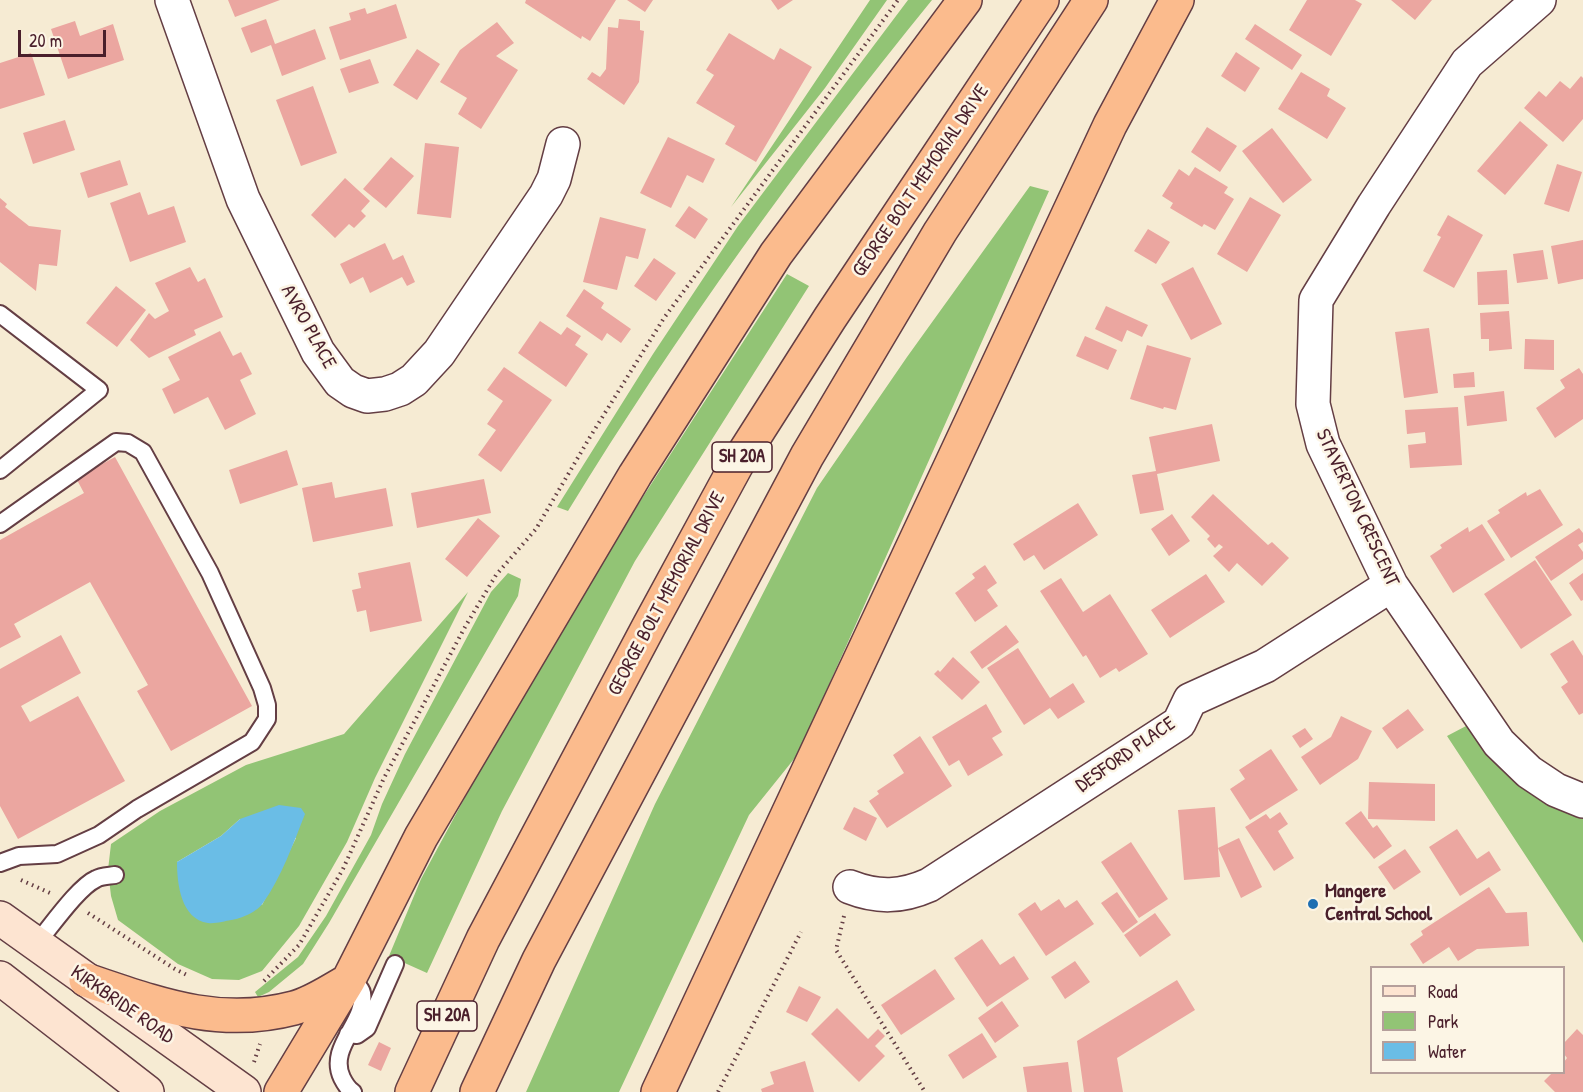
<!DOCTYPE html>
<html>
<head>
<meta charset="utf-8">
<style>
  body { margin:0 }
  #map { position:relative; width:1583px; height:1092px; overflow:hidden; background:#f6ebd3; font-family:"Patrick Hand",sans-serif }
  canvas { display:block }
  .legend { position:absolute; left:1370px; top:966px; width:195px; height:108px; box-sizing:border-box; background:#fcf5e5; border:2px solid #b59f9b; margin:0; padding:8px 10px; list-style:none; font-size:18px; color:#4a1f2b }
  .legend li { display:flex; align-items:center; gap:12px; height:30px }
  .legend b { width:30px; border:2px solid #b59f9b }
  .scale { position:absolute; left:18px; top:30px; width:88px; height:27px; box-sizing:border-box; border:3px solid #4a1f2b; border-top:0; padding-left:8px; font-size:18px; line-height:21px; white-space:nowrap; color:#4a1f2b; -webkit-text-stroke:4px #fcf5e5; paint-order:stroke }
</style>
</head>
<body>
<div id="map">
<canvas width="1583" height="1092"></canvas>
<ul class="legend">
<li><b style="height:8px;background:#fde4d1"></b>Road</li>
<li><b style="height:16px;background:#92c475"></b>Park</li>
<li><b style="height:16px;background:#6abde6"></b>Water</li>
</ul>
<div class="scale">20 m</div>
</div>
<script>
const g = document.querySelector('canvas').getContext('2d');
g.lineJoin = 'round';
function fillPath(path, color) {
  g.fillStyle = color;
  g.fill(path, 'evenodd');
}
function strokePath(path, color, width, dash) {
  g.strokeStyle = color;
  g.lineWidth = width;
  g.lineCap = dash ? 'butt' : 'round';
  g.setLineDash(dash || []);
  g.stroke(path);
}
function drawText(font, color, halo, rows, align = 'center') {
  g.font = font + ' "Patrick Hand",sans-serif';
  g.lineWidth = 5;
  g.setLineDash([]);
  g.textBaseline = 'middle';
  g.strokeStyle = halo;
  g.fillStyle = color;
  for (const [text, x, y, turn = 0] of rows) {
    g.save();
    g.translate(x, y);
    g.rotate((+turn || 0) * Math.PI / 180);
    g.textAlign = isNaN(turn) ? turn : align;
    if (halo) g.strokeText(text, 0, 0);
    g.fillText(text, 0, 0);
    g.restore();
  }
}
fillPath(new Path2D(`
  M870,0H887L825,88L731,207Z
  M908,0H932C800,162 677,333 568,511L557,507L653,354L738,226Z
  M1030,186L1049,191L798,754L749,815L619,1092H526L655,804L817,488L907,357Z
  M787,274L809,286L635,561L502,811L427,973L389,956L421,879L476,777L597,568Z
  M508,573L521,579L518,596L329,923L303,964L269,992L258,997L255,992L298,957L326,916L371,835L382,804L405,754L491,592Z
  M468,592L375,778L347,842L299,926L262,971L239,980L212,979L178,964L118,920L111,896L108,870L111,844L160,811L246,765L344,734ZM240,819L296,838L262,905L177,862L221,836Z
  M1468,725L1522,786L1559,809L1583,819V943L1447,736Z`), '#92c475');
fillPath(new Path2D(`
  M279,805L301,808L305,814C294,842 281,878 263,903C258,911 241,919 231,920C225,921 215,924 208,923C181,919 177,884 177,862L221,836L240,819Z`), '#6abde6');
fillPath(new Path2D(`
  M228,0H280L235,17Z
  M526,0H616L590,41L582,36L581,39L525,3Z
  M627,0H653L645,12Z
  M771,0H793L778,10Z
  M1307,0H1355L1362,4L1331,56L1289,30Z
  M1391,0H1432L1415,20Z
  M396,4L407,38L340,60L329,27L351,20L349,13L365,8L367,14Z
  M266,19L275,44L315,29L326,59L282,76L271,45L251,53L241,28Z
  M619,19L640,21V30L644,31L639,82L624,105L587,79L592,72L600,77L606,69L608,27L618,28Z
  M75,21L80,36L113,24L124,60L68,79L51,29Z
  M497,22L514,43L496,56L518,70L481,129L458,114L467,98L440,82L460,50Z
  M1255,24L1302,55L1292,70L1245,39Z
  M729,33L774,60L780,48L812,67L756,162L725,144L735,126L696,103L714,75L706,70Z
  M417,49L440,64L417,100L393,85Z
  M1236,52L1260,68L1245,92L1221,76Z
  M31,53L45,95L0,109V63Z
  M370,59L379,83L349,93L340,69Z
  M1301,72L1330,89L1327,96L1346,108L1327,139L1278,109Z
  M1581,76L1583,78V119L1563,142L1524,108L1539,91L1546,97L1560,81L1570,89Z
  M313,86L337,153L301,166L276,100Z
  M65,120L75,150L33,164L23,133Z
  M1520,121L1548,145L1505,195L1477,171Z
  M1207,127L1237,146L1220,172L1191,152Z
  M1272,128L1312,180L1283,203L1242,151Z
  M668,137L715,159L703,183L687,175L671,208L640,193Z
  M425,143L459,147L451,218L417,214Z
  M391,157L414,176L386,208L363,189Z
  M120,160L128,185L88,198L80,173Z
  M1557,164L1582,172L1569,212L1544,204Z
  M1195,167L1228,187L1224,193L1234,199L1215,230L1204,224L1202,227L1170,208L1173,203L1162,196L1179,169L1189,176Z
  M345,178L370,201L361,211L366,216L354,228L349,224L335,238L311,215Z
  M140,192L148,215L174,206L186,242L130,262L110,203Z
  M1250,197L1281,215L1247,272L1217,254Z
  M0,198L7,204L5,207L29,226L61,230L57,266L39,264L36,291L0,262Z
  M689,206L708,219L695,239L675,226Z
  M1448,215L1483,235L1454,288L1423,271L1441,237L1437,235Z
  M600,217L646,229L638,259L626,256L617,290L583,282Z
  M1148,229L1170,242L1156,264L1134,251Z
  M1583,240V279L1558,284L1551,246Z
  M385,243L393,260L403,255L415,282L407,286L402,277L370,293L363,277L350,284L340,264Z
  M1543,250L1548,279L1517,283L1513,254Z
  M654,258L676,273L656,301L634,286Z
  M190,267L198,282L205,278L223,317L194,330L196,335L149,358L130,340L149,313L155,319L169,311L155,283Z
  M1193,267L1222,324L1191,340L1161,284Z
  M1507,270L1509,304L1478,305L1477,272Z
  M116,286L146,310L117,347L86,323Z
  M584,289L604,303L601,308L631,329L621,343L607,333L602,341L566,316Z
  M1106,306L1148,325L1142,337L1127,330L1122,342L1095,329Z
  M1509,311L1512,349L1489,351V339H1481L1480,313Z
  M540,321L561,335L567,327L581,336L575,345L588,354L566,387L518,353Z
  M1429,328L1438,393L1404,398L1395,332Z
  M220,331L233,356L241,352L252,374L240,380L256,414L225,430L208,397L174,414L162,389L180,380L168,357Z
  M1085,336L1117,350L1108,370L1076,356Z
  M1525,339L1554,340V370L1524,369Z
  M1147,345L1191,358L1176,410L1164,407L1163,409L1130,399Z
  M504,367L552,400L501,472L478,455L496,430L487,424L503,401L487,390Z
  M1579,368L1583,374V419L1555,438L1536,408L1565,388L1560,380Z
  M1474,372L1475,387L1454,388L1453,374Z
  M1504,391L1507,421L1467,426L1464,396Z
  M1458,407L1462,465L1410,468L1408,445L1426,443L1425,432L1407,434L1405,410Z
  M1212,424L1220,461L1157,474L1164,510L1140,514L1132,475L1156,471L1149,437Z
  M287,450L298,485L240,504L229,470Z
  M115,457L252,706L171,751L137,691L148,685L90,582L14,624L21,637L0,648V540L84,493L76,478Z
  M484,479L491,513L417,528L411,493Z
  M332,482L335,498L386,488L393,526L313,542L302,488Z
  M1540,489L1563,525L1511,558L1487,521L1500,513L1498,510L1526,492L1527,496Z
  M1213,494L1268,545L1272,542L1289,558L1262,586L1237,563L1229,572L1213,556L1223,547L1219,544L1215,548L1207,539L1210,536L1191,517Z
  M1078,503L1098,535L1044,570L1034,555L1024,561L1013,544Z
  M1172,514L1190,541L1169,556L1151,529Z
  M478,518L500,536L467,577L445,559Z
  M1482,524L1505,560L1453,593L1430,556L1442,548L1440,545L1468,527L1469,532Z
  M1579,528L1583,533V542L1578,545L1583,552V559L1551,581L1535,557Z
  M1535,560L1572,615L1521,649L1484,594Z
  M410,562L422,621L370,632L366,610L357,612L352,590L361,588L358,573Z
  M985,565L997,583L987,590L998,606L975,622L955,593L975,578L972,574Z
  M1583,573V600L1581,601L1569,583Z
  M1206,574L1225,602L1170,638L1151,610Z
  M1061,578L1083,612L1110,594L1148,654L1119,672L1116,668L1100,678L1086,655L1083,657L1040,591Z
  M1006,625L1019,642L982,669L970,652Z
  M61,635L81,673L21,706L30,722L78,696L125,781L18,839L0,806V669Z
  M1573,640L1583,656V713L1579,715L1561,687L1568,682L1550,654Z
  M1018,648L1050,698L1073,683L1085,702L1058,719L1050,708L1024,725L987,668Z
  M953,657L980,682L962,700L934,674L938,670L940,672Z
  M986,704L1002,732L992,738L1003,755L968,776L959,760L949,766L932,737Z
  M1408,709L1424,730L1397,749L1382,728Z
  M1341,716L1372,731L1358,759L1320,785L1301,757L1331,737Z
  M1305,728L1313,739L1300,748L1292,736Z
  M920,736L952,786L887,828L869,801L879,794L877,791L904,773L893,755Z
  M1271,749L1298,790L1250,820L1230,789L1245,779L1239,770Z
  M1369,782L1435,784V821L1368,819Z
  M854,807L877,818L866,841L843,829Z
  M1215,807L1218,848L1239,838L1262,887L1241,898L1218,848L1220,877L1184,880L1178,810Z
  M1361,811L1373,828L1377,825L1392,846L1374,859L1345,823Z
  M1280,812L1288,824L1278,831L1294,858L1274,871L1245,827L1266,814L1270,819Z
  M1457,829L1477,859L1489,851L1501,870L1460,896L1429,847Z
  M1131,842L1168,899L1139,918L1101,862Z
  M1405,849L1421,872L1394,890L1378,867Z
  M1489,887L1506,913L1527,912L1529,946L1477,949L1458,961L1449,947L1423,964L1410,944L1423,935L1421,931Z
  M1117,892L1138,922L1123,933L1101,903Z
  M1059,899L1065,908L1077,900L1094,924L1046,956L1018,914L1035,902L1041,911Z
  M1155,913L1171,935L1140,957L1124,935Z
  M982,939L1000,965L1014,956L1029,979L987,1007L954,958Z
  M1075,961L1090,982L1065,999L1051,977Z
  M935,969L955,999L901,1035L881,1005Z
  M1177,980L1195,1010L1117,1058L1123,1092H1084L1077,1041Z
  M799,986L821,997L807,1022L786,1012Z
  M1002,1001L1019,1026L995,1043L978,1018Z
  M837,1008L868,1039L878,1029L885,1036L875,1046L885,1056L859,1082L811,1034Z
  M1577,1029L1583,1035V1092H1555L1544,1081L1553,1072H1564V1062L1567,1058L1564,1054V1043Z
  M982,1033L997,1057L963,1079L948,1055Z
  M379,1042L391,1048L381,1071L368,1065Z
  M805,1061L814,1092H762L761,1089L774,1084L770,1072Z
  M1068,1062L1072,1092H1027L1023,1067Z`), '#eba6a0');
const service = new Path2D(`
  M0,314L99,390L0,470
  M0,524L116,442L128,443L143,452L210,573L262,688L267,705V719L252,742L137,809L99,835L57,854L19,856L0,863
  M36,944C50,928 78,887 96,879C101,876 109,876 115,875
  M348,981C354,984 361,987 362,993C367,1022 327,1047 342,1078C345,1084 348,1089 353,1092
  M348,1034L357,1035L367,1028L395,964`);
const minor = new Path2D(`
  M172,0L243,199L318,352L340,382L353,391L367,396L385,394L400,389L414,380L439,353L546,195L554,179L563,144
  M1539,0L1467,63L1374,205L1316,300L1313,404L1323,444L1391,585L1499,743L1529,772L1556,790L1583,801
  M850,887C878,898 902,897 929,885L1179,723L1190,700L1265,666L1391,585`);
const secondary = new Path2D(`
  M0,918L244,1092
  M0,978L147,1092`);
const motorway = new Path2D(`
  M86,980C158,1004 218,1028 294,1008C313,1003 331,990 348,981
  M281,1092L348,981L421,837L635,475L776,254L965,0
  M412,1092L483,939L649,626L737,464L830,318L1042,0
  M477,1092L539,960L807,456L940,232L1091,0
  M658,1092L1110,125L1177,0`);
strokePath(service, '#643e44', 20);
strokePath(minor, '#643e44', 36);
strokePath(secondary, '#643e44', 36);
strokePath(motorway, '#643e44', 36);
strokePath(new Path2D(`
  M21,880L50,893
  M88,913L175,969L189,976
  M844,916L836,950L925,1092
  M264,981L299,945L343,869L384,778L465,627L496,575L536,529L590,437L664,318L898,0
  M254,1062L260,1044
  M718,1092L801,932`), '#643e44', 4, [1.5, 4.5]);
strokePath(service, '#fff', 16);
strokePath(minor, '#fff', 33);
strokePath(secondary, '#fde4d1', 33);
strokePath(motorway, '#fbbb8d', 33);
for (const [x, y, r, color] of [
  [1313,904,6,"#1f6fb2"]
]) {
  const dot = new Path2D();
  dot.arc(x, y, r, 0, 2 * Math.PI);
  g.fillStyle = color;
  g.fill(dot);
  strokePath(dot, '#fcf5e5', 2);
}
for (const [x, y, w] of [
  [742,457,60],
  [447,1016,60]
]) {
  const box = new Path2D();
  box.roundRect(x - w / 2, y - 15, w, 30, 4.5);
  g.fillStyle = '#fcf5e5';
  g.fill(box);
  strokePath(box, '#4a1f2b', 1.5);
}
drawText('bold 18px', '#4a1f2b', null, [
  ["SH 20A",742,457],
  ["SH 20A",447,1016]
]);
drawText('20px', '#4a1f2b', '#fcf5e5', [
  ["GEORGE BOLT MEMORIAL DRIVE",921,181,-56],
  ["AVRO PLACE",308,327,61],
  ["STAVERTON CRESCENT",1357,508,65],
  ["GEORGE BOLT MEMORIAL DRIVE",667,594,-62],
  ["DESFORD PLACE",1126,755,-35],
  ["KIRKBRIDE ROAD",122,1005,35]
]);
drawText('bold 20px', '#4a1f2b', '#fcf5e5', [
  ["Mangere",1325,892],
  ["Central School",1325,915]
], 'left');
</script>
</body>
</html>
